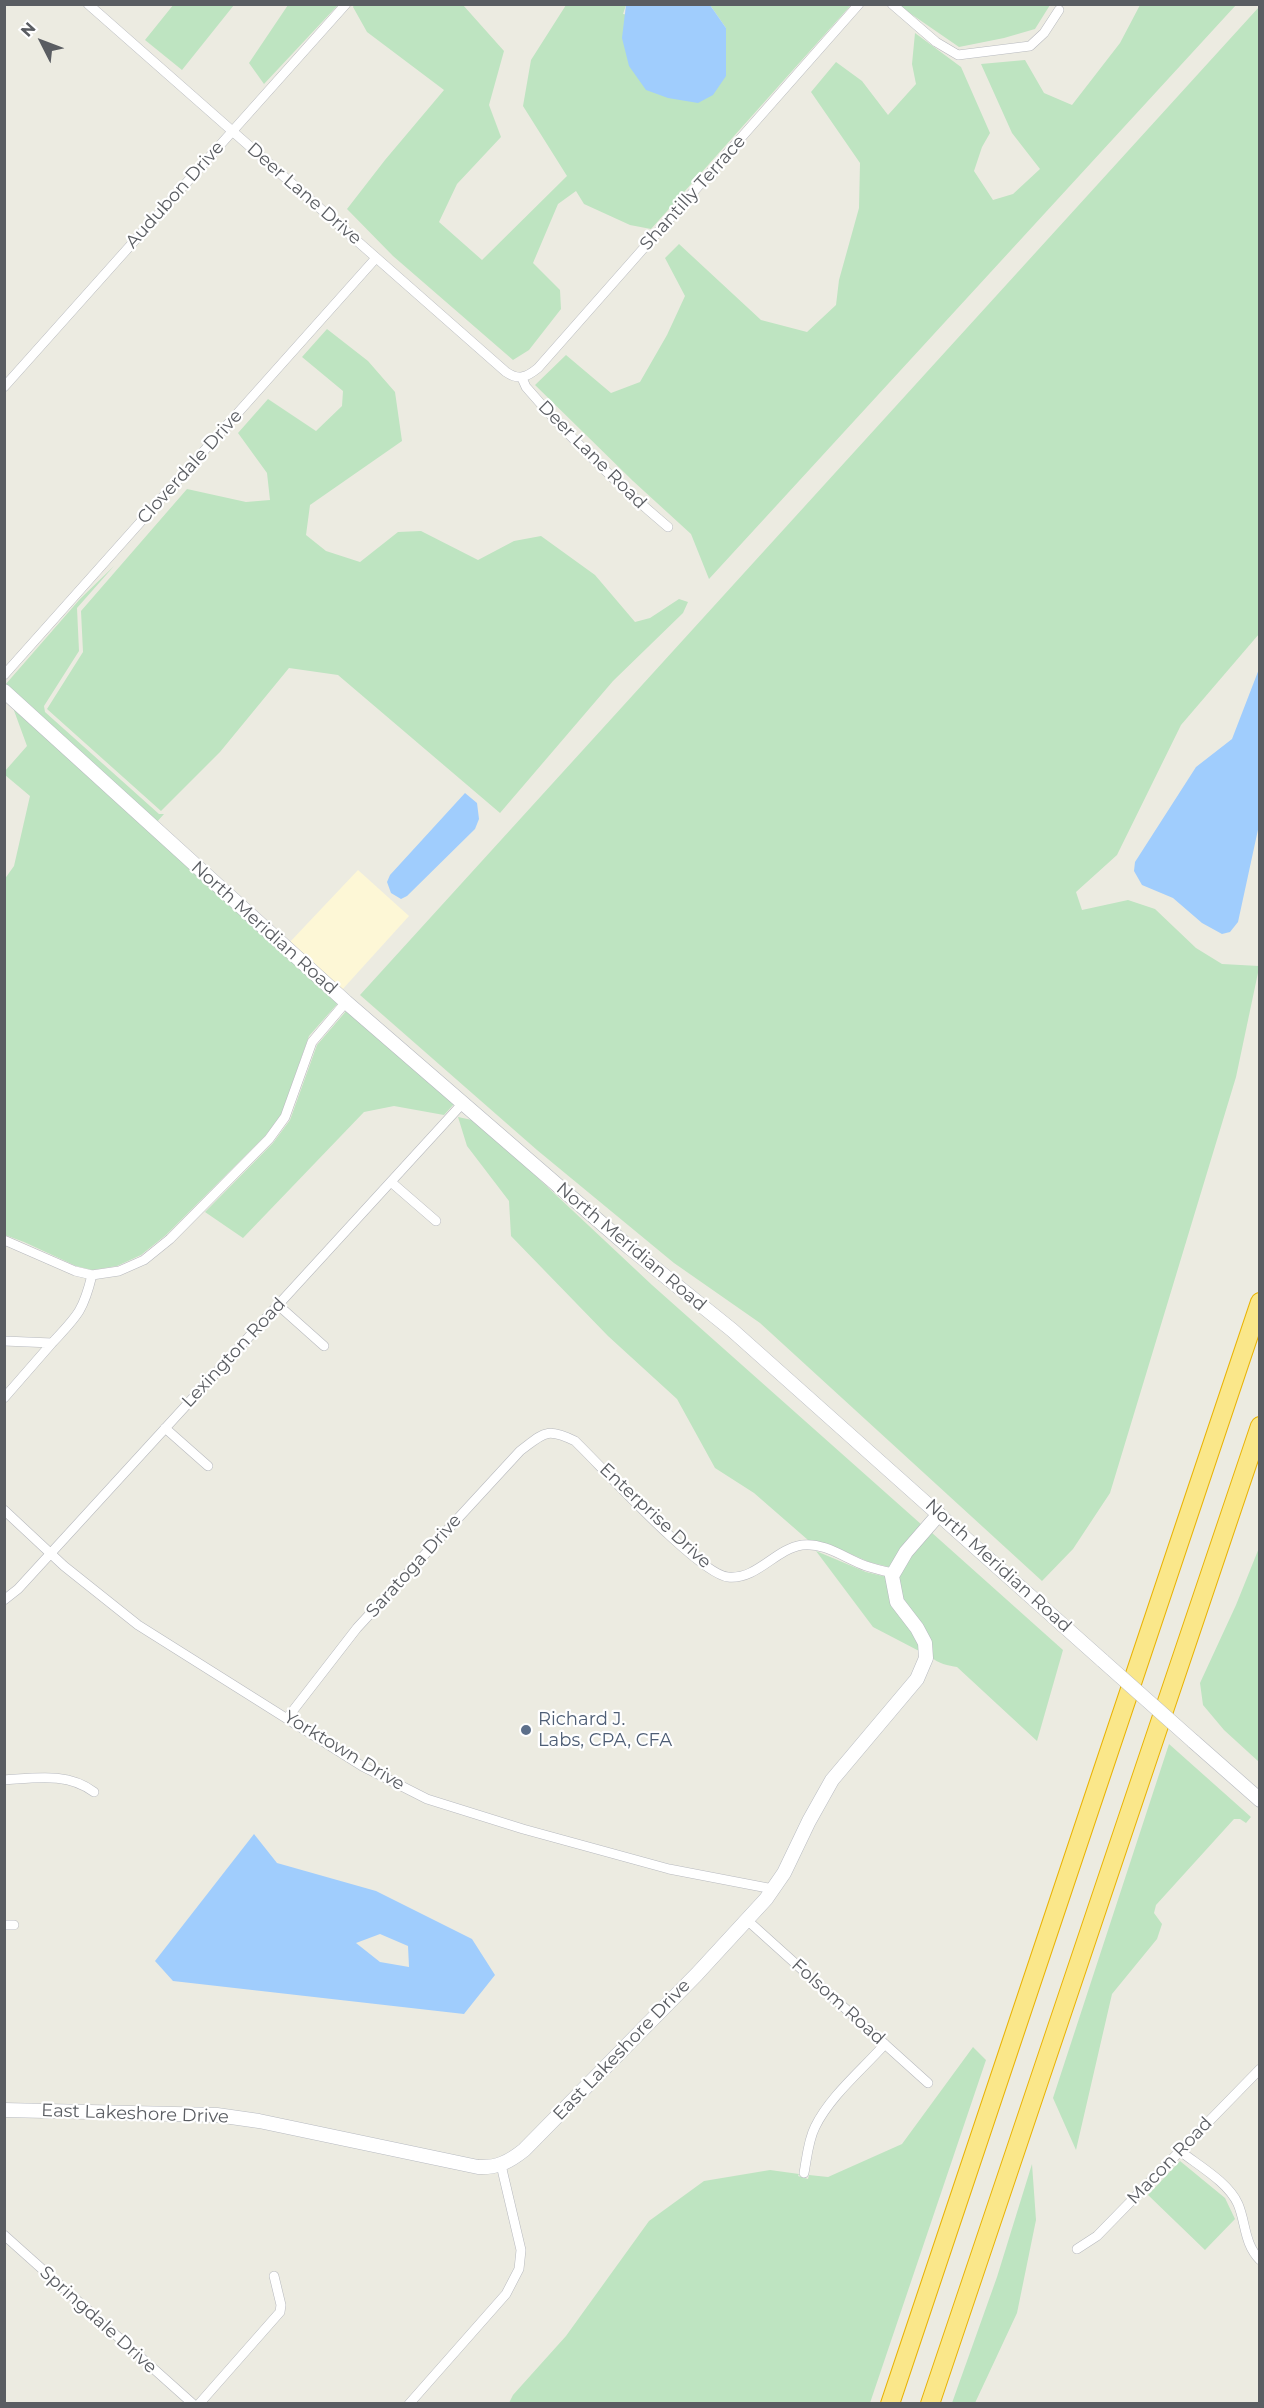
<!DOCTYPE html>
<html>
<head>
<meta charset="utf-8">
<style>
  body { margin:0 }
  #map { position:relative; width:1264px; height:2408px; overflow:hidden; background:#ecebe1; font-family:Montserrat,sans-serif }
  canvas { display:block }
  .frame { position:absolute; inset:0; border:6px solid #5a5d62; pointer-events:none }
  .north { position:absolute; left:12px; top:12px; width:60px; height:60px; -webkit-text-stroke:4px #fff; paint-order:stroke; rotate:312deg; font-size:16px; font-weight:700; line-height:24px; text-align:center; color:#5a5d62 }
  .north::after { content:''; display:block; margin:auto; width:21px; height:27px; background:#5a5d62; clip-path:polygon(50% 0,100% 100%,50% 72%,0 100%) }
</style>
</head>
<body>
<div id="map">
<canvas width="1264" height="2408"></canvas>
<div class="frame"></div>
<div class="north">N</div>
</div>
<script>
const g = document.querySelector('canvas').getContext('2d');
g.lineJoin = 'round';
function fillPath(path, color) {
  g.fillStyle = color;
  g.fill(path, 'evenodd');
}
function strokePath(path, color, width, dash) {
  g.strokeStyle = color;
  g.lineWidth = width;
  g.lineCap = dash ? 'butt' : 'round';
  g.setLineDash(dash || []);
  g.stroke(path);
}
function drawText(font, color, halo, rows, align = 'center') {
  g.font = font + ' Montserrat,sans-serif';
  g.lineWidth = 4.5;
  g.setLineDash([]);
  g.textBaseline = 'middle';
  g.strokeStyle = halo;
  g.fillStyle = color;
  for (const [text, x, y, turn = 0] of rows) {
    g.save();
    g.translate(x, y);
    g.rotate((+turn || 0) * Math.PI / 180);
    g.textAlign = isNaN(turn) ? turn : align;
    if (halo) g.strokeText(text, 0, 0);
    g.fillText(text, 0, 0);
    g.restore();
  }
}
fillPath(new Path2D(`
  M358,870L409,916L341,991L289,943Z`), '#fdf7d6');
fillPath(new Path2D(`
  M174,4L234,5L182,70L145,40Z
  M288,5H338L264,84L249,63Z
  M354,5H463L504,51L489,105L501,137L457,184L439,222L482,260L567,176L523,106L531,60L566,5H626L623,14L726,28L710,5H851L651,229L630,225L584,204L576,191L558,204L533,263L560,290L561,309L529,350L513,360L393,256L347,209L385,160L444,90L367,32L353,7Z
  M898,5H1050L1035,29L1004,38L959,47Z
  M1140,5H1236L709,579L691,534L633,481L535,385L566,355L611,393L640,382L667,335L685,296L665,258L679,244L761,320L807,332L836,305L839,280L859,208L860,163L811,92L836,62L862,81L888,115L916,84L912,64L915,33L961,67L990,133L982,147L974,171L993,200L1013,194L1040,169L1012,133L981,64L1025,60L1044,93L1072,105L1120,43Z
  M1259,7V634L1181,725L1117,855L1076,892L1082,910L1128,900L1155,909L1196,948L1222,964L1259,966V968L1236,1077L1110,1493L1073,1549L1042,1581L760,1323L674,1263L537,1150L360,995Z
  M327,329L368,361L395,392L402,441L310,505L306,535L326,551L360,562L398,532L421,531L478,560L514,541L541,536L595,575L635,622L650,618L679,599L688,602L683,613L613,681L500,813L338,675L289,668L220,752L161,811L47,709L83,652L81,611L187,489L246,502L270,500L267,473L238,433L268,399L316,431L342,406L343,391L302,357Z
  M114,566L77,608L79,651L44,706L45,712L159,814H164L156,823L5,685L80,599Z
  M12,705L339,1002L309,1036L281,1115L265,1136L166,1235L141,1255L117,1266L92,1270L76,1266L24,1242L5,1235L4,880L14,866L30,796L5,775V771L27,746Z
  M347,1010L454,1104L444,1115L394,1106L364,1112L243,1238L205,1212L273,1143L290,1120L317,1045Z
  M458,1117L472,1120L507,1149L652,1285L922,1525L901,1548L889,1567L869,1562L828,1544L808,1540L754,1493L715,1468L677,1399L608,1336L511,1236L509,1201L467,1146Z
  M931,1532L1063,1650L1037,1741L957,1667C949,1666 937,1663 931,1657C921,1646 895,1586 899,1572C903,1560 922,1543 931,1532Z
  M1259,1548L1260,1762H1259L1224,1730L1203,1705L1200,1683L1236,1605Z
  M816,1551L866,1572L887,1577C886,1608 914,1624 921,1652L873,1627Z
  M1169,1744L1251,1817L1246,1823L1240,1819H1234L1156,1905L1154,1913L1162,1924L1157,1939L1112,1994L1076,2150L1053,2098Z
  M973,2047L986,2060L870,2403H509L513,2395L566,2336L649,2221L704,2181L770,2170L799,2174L798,2176L808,2179L809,2175L828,2177L902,2144Z
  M1180,2161L1225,2198L1235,2219L1205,2250L1148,2195Z
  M1032,2164L1036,2220L1017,2313L975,2403H952L997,2277Z`), '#bee4c1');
fillPath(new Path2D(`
  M626,5H710L726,28V76L713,95L698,103L668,98L646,90L629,66L622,38Z
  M1259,669V825L1238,922L1230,932L1222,934L1202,923L1173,898L1142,885L1134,871L1135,862L1196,767L1232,739Z
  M465,793L477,803L479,819L475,829L407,896L401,899L391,893L387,882L390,875Z
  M254,1834L277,1863L376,1891L472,1939L495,1975L464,2014L173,1981L155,1961ZM380,1934L408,1946L409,1967L380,1962L356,1943Z`), '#a0cdfd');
const street = new Path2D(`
  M88,4L506,372C519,381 527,377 538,368L859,4
  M892,4L936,42L958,55L1030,46L1044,33L1059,10
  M522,378L526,387C570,438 617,484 668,527
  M4,387L346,4
  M4,675L376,258
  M391,1182L436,1221
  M4,1240L75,1271L92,1275L119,1271L144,1260L170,1239L269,1139L285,1117L312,1042L346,1002
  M278,1305L324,1346
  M4,1341L52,1343L4,1398
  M52,1343C77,1316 83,1312 92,1275
  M165,1428L208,1466
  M4,1510L64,1566L138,1625L362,1766L427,1799L523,1829L669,1869L773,1889
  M4,1600L18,1589L51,1553L462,1104
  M288,1717L357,1628L520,1451C544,1433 546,1427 575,1441C601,1466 700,1575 728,1577C757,1580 775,1549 802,1545C825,1542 846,1559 866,1566C875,1569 884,1571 893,1573
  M4,1780C35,1778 68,1772 94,1792
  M747,1920L928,2083
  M4,1925H14
  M1180,2151C1199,2166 1228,2182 1238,2204C1246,2223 1244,2244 1260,2260
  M804,2173C807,2157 808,2141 815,2127C830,2096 862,2070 885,2044
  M4,2235L193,2404
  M1077,2249L1097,2236L1260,2069
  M199,2404L280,2312L281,2305L274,2276
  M409,2404L506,2294L519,2269L521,2250L501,2165`);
const secondary = new Path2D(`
  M4,691L346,1002L630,1248L732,1330L1103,1661
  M1193,1741L1260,1800
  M4,2110L217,2115L259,2121L478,2167C497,2168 509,2162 524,2150L697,1974L766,1899L784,1873L809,1821L832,1780L917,1679L926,1658L925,1643L917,1628L897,1602L892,1576L906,1552L939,1514`);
const highway = new Path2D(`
  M890,2404L1260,1302
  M930,2404L1260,1426`);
strokePath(street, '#b7b9be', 10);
strokePath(secondary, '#b7bac0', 15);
strokePath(highway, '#e9b305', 20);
strokePath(street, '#fff', 9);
strokePath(secondary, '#fff', 14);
strokePath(highway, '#fae78a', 18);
const secondaryBridge = new Path2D(`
  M1103,1661L1193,1741`);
strokePath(secondaryBridge, '#b7bac0', 15, []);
strokePath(secondaryBridge, '#fff', 14);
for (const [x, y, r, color] of [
  [526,1730,6,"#5c6f8a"]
]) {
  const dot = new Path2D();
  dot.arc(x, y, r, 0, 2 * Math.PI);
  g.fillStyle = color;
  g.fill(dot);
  strokePath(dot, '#fff', 2);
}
drawText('18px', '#5a5d62', '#fff', [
  ["Shantilly Terrace",693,193,-48],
  ["Deer Lane Drive",304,194,41],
  ["Audubon Drive",175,195,-48],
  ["Deer Lane Road",592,455,45],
  ["Cloverdale Drive",190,467,-48],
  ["North Meridian Road",264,928,42],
  ["North Meridian Road",631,1247,40],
  ["Lexington Road",234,1353,-47],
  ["Enterprise Drive",655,1516,43],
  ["Saratoga Drive",414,1566,-48],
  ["North Meridian Road",998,1566,42],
  ["Yorktown Drive",344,1751,31],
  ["Folsom Road",838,2002,42],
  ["East Lakeshore Drive",622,2050,-46],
  ["East Lakeshore Drive",135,2114,2],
  ["Macon Road",1170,2161,-46],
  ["Springdale Drive",98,2320,42]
]);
drawText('18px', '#4e5e75', '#fff', [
  ["Richard J.",538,1720],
  ["Labs, CPA, CFA",538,1741]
], 'left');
</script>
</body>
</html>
